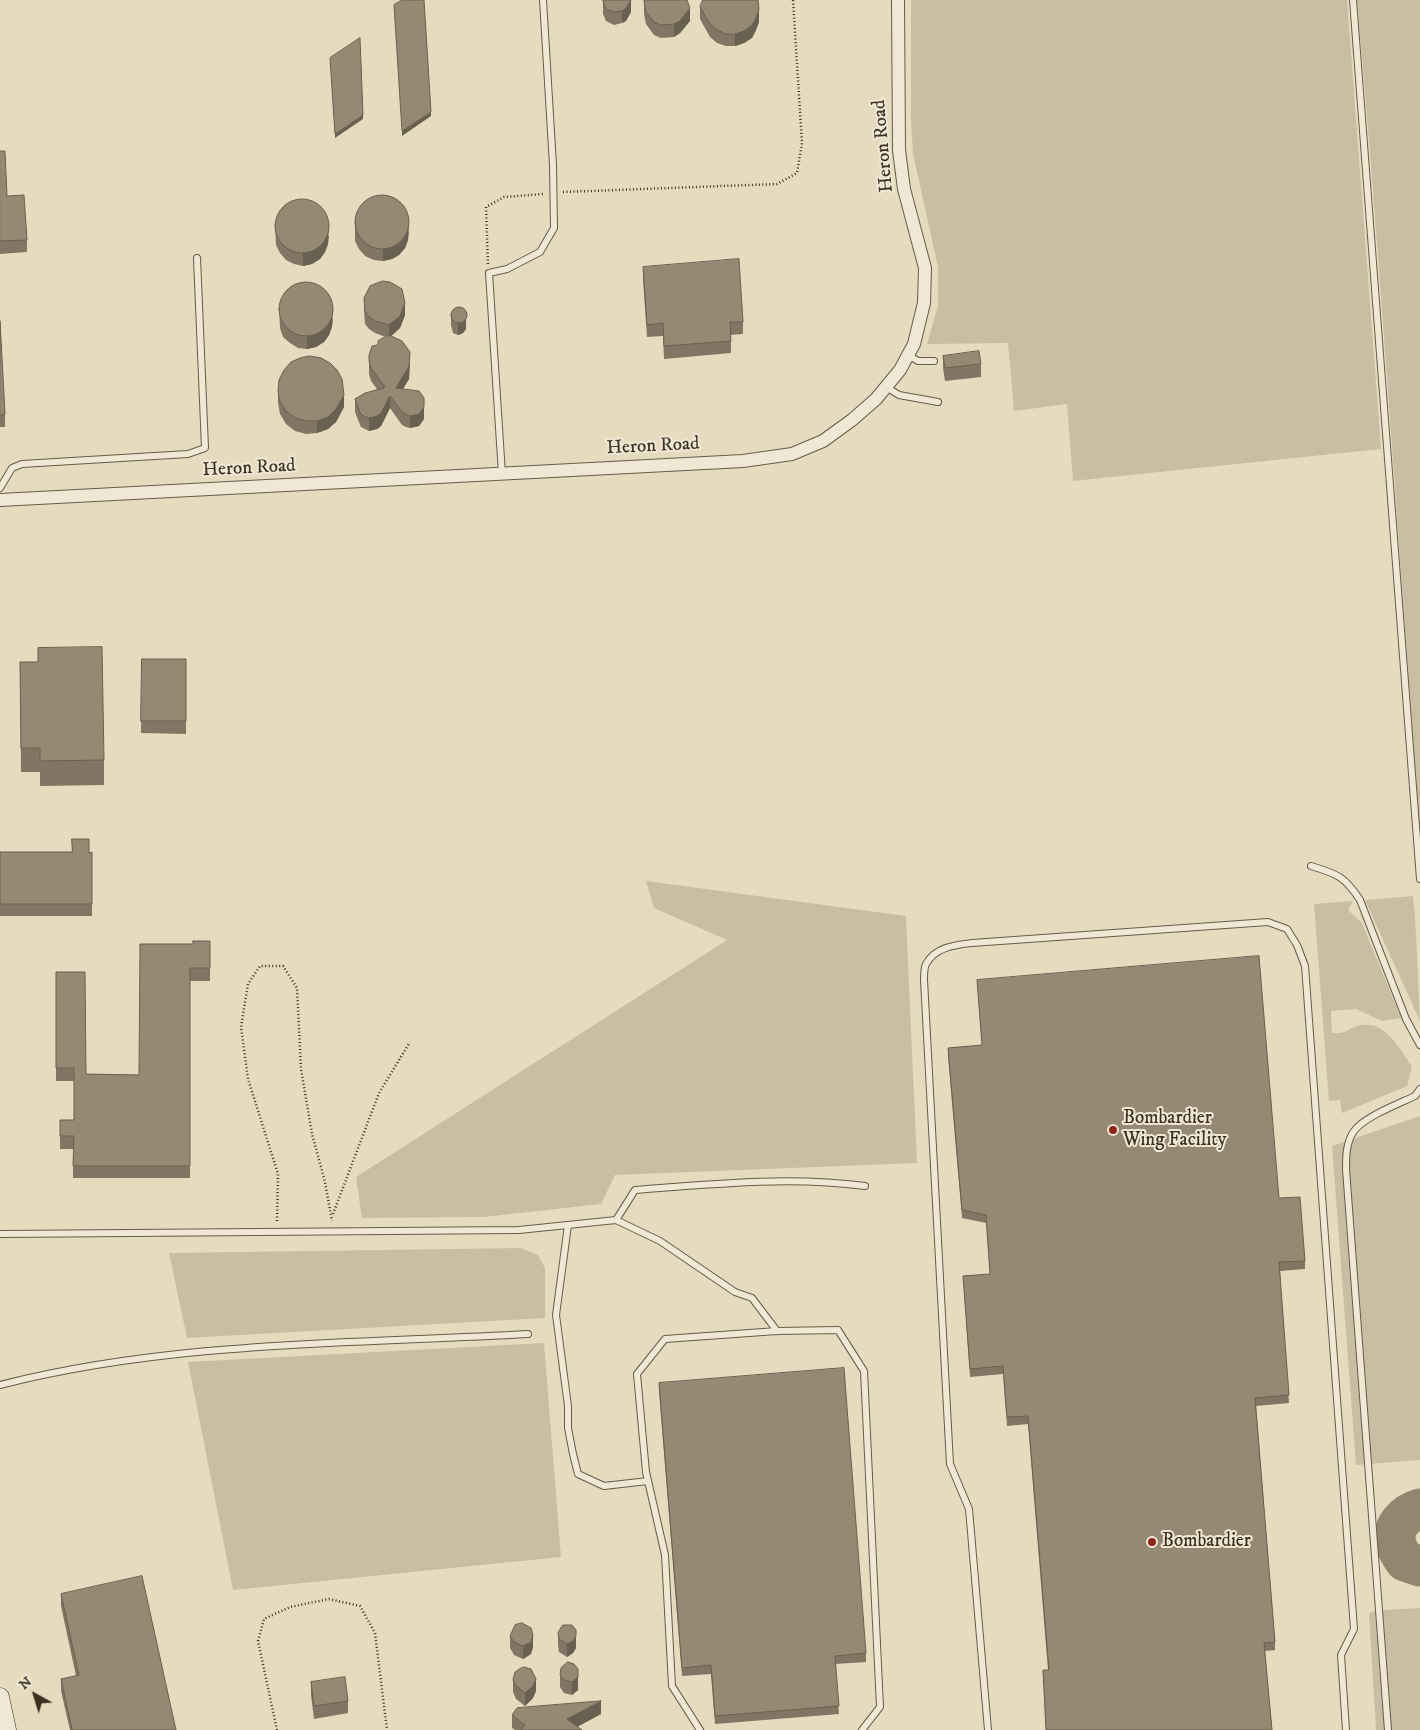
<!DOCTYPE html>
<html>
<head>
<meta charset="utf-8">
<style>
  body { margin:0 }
  #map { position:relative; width:1420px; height:1730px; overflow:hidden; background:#e6dbbf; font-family:"IM FELL DW Pica",serif }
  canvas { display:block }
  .north { position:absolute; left:10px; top:1670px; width:50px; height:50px; -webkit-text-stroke:4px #efe8d5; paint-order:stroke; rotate:321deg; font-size:14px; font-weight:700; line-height:20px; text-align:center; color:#3d3021 }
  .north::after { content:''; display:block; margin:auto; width:18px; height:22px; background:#3d3021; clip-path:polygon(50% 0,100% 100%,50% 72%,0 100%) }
</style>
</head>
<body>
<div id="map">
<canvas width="1420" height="1730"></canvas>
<div class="north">N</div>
</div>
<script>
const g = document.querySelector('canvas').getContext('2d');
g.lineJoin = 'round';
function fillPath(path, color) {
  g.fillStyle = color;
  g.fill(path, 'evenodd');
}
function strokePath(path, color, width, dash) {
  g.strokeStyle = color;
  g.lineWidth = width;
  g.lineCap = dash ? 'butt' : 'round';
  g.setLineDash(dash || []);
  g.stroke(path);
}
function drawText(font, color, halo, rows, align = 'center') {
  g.font = font + ' "IM FELL DW Pica",serif';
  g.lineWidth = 4;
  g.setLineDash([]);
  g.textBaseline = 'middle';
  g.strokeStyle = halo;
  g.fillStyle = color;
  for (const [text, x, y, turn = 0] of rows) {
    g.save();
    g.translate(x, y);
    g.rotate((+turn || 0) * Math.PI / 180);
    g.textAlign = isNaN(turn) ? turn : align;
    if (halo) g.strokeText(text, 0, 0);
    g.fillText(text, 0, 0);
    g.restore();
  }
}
fillPath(new Path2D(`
  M911,0H1347L1381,449L1073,481L1067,404L1014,411L1008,343L927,344L938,306V267L913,154L911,119Z
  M1357,0H1420V848C1413,733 1404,618 1396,503C1384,335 1372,167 1357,0Z
  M646,881L906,916L917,1163L615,1175L601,1204L484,1217L362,1218L356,1177L727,940L654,908Z
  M1413,896L1415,915L1420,1021L1365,900Z
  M1353,901L1348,910L1362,923L1401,1018L1382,1021L1356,1009L1331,1011L1332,1033C1348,1034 1345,1030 1357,1026C1385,1018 1398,1047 1412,1066L1407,1086L1342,1113L1340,1100L1329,1101L1314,904Z
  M1420,1116V1460L1356,1465L1332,1146Z
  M521,1248L538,1255L545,1268V1318L187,1338L169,1253Z
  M544,1343L561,1557L233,1590L188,1362Z
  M1420,1608V1730H1376L1369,1613C1377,1609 1409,1609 1420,1608Z`), '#c9bea4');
strokePath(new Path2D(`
  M1420,1509C1405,1513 1391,1527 1396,1544C1397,1550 1402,1556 1405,1561L1420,1566`), '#928670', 41);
const lane = new Path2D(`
  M1353,0L1420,879
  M908,355L918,361H934
  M886,387L899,395L938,402
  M502,474L489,273L507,269L540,252L554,228L553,165L543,0
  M0,488L12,468L22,464L188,454L205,448L197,258
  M1311,866C1338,874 1345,877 1360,900L1406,1019L1420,1045
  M616,1220L635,1190C711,1184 789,1176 865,1186
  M568,1225L556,1315L568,1406V1428L573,1454L578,1474L604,1486L648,1481
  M0,1234L519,1230L616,1220L660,1241L735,1292L752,1298L777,1331
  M0,1385C172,1341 351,1344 528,1334
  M700,1730L672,1686L665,1555L646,1472L637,1374L665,1339L777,1331L838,1330L864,1371L880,1707L862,1730
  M988,1730L969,1509L950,1464L924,980C924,975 924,968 926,964C935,947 955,945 972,943L1268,922L1287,929L1297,945L1305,966L1354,1629L1341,1655L1346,1730
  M1388,1730L1346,1169C1346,1157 1346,1142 1354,1131C1364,1117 1398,1104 1415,1096L1420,1089`);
const street = new Path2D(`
  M0,500L743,461L792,454L823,441L852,420L876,399L900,370L914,344L924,303L925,268L904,189L899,150L898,0`);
const secondary = new Path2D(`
  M0,1697L7,1730`);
strokePath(lane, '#675b48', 8);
strokePath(street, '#675b48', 14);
strokePath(secondary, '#3d3021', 19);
strokePath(new Path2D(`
  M563,192L777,184L797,173L802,143L793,0
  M488,264L486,207L504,197L543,194
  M333,1214L379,1093L410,1042
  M277,1221L278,1174L248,1079L241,1027L248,984L260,966H283L297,988L301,1069L312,1134L325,1182L332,1221
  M277,1730L258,1641L264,1619L290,1607L329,1599L360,1606L375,1633L387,1730`), '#3d3021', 2.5, [1, 2.5]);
strokePath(lane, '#efe8d5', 6);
strokePath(street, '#efe8d5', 12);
strokePath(secondary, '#efe8d5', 18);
fillPath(new Path2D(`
  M603,0L631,12L626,21L622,23L614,25L606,21L603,14Z
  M644,1L690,21L680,33L674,37L661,38L654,35L646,24L644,14Z
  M700,7L759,22L756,30L752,38L744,43L735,46H726L717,43L710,37L700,19Z
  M0,151L7,196L27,240V252L0,254Z
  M355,219L409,231L408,240L405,248L399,255L392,259L383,261L374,260L365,256L359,249L355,241Z
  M275,223L329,236L328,244L325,252L320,259L312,264L303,266L294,264L286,260L280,253L276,245Z
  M643,267L743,322V334L731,335V353L664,359L663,336L647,337L643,279Z
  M364,298L405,315L400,328L391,336L410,365L409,379L403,389L424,398V419L419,426L410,428L406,427L402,425L390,408L381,426L377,429L369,431L361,427L355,412V399L377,389L371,381L369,374V355L386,337L375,333L369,329L365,324L364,310Z
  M279,306L333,319L332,327L329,335L324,342L316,347L307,349L298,348L290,343L283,337L280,328Z
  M451,313L466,329L463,333L458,335L453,333L451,325Z
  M0,321L5,414V427H0Z
  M943,356L981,364V377L945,381L943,368Z
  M278,391L344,407L336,422L328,429L317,433L306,434L295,431L286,424L280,414L278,403Z
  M142,659H186V734L141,733Z
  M20,662L104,760V785L40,786V772H21Z
  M0,852H92V916H0Z
  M210,941V981H190V1178H73V1149H60V1136L74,1120V1081H56V972L86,1074L139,1075L193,944Z
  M977,980L1279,1198L1305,1261V1269L1280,1271L1289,1403L1256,1406L1275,1642V1650L1265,1651L1272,1730H1046L1043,1670H1048L1028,1424L1007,1426L1003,1374L970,1377L963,1276L990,1274L986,1223L962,1218L948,1056V1048L982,1045Z
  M659,1383L866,1653V1662L835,1664L839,1714L715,1724L711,1674L682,1676L659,1391Z
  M61,1594L176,1730H70L61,1691V1679L76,1676L61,1606Z
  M558,1633L576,1648L573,1653L567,1657L559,1652L558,1645Z
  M510,1636L533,1647L531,1654L523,1659L514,1655L510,1648Z
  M560,1675L578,1681V1690L572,1695L564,1693L560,1687Z
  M513,1680L536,1691L533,1698L525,1706L516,1699L513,1692Z
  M311,1682L348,1701V1713L314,1719L311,1695Z
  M601,1714L577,1727L582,1730H515L512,1728V1715Z`), '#807663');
fillPath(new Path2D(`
  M631,0V12L626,21L622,23V11Z
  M690,8V21L680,33L674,37V24Z
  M759,9V22L756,30L752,38L744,43L735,46V34Z
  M431,112V116L402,136V131Z
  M363,115V119L335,138V134Z
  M409,219L408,240L405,248L399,255L392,259L383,261V249Z
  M329,223L328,244L325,252L320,259L312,264L303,266V253Z
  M405,303V315L400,328L389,338V325Z
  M333,306L332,327L329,335L324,342L316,347L307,349V336Z
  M466,316V329L463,333L458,335V322Z
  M410,352L409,379L396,400V388Z
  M344,395V407L336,422L328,429L317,433V421Z
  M390,396V408L381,426L377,429L369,431V418Z
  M424,407V419L419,426L410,428V416Z
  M533,1635V1647L531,1654L523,1659V1646Z
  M576,1636V1648L573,1653L567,1657V1644Z
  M578,1669V1690L572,1695V1682Z
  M536,1679V1691L533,1698L525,1706V1693Z
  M601,1701V1714L571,1730L567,1719Z`), '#686050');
const building = new Path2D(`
  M402,0H424L431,112L402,131L394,5Z
  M603,0H631L626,8L622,11L614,12L606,9Z
  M644,0H687L690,8L680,21L674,24L661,25L654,22L646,12L644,1Z
  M703,0H758L759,9L756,18L752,25L744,31L735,34H726L717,30L710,24L700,7Z
  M360,38L363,115L335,134L330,58Z
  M0,151H5L7,196L24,195L27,240L0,241Z
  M355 222a27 27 0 1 1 54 0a27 27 0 1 1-54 0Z
  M275 226a27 27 0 1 1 54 0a27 27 0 1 1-54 0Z
  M739,259L743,322H730L731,341L664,346L663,323L647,325L643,267Z
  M383,281L390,282L402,289L405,303L400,316L389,325L375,321L369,317L365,311L364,298L370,286Z
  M279 309a27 27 0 1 1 54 0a27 27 0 1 1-54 0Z
  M451 315a8 8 0 1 1 16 0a8 8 0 1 1-16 0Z
  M0,321L5,414L0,415Z
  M389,335L402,341L410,352L409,366L396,388L419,391L424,398V407L419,414L410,416L402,412L390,396L381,413L377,416L369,418L361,415L355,399L365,393L384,388L383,387H385L371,368L369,361V355L372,346L378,345V341Z
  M979,351L981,364L945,368L943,356Z
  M310,356L321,358L330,363L337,370L342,379L344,395L336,409L328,417L317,421H306L295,418L286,411L280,402L278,391L279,380L284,370L291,362L300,358Z
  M102,647L104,760L40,761V748H21L20,662H38V648Z
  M142,659H186V721H141Z
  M72,839H89V853L92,852V904H0V852H72Z
  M193,941H210V968H190V1166H73L74,1136H60V1120H74V1068H56V972H85L86,1074L139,1075L140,944H193Z
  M1259,956L1279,1198L1300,1197L1305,1261L1279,1262L1289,1395L1255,1398L1275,1642L1264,1643L1272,1730H1046L1043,1670H1049L1028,1416L1007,1417L1003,1366L970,1369L963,1276L990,1274L986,1215L962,1210L948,1048L982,1045L977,980Z
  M844,1368L866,1653L835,1656L839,1706L715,1716L711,1665L682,1668L659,1383Z
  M142,1576L176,1730H72L61,1679L79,1675L61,1594Z
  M522,1623L531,1628L533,1635L531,1642L523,1646L514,1642L510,1636L515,1625Z
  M563,1625H572L576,1630V1636L573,1641L567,1644L559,1639L558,1633Z
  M568,1662L574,1664L578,1669V1677L572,1682L564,1680L560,1675L561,1668Z
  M524,1667L531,1669L536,1679L533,1686L525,1693L516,1686L513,1680L515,1672L521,1668Z
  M345,1677L348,1701L314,1706L311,1682Z
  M601,1701L567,1719L582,1730H521L525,1725L512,1715L517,1708Z`);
fillPath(building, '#958973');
strokePath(building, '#686050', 1);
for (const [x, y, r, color] of [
  [1113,1130,5,"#8f2418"],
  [1152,1542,5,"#8f2418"]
]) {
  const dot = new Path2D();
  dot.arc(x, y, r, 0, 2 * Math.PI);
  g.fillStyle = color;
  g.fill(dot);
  strokePath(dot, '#efe8d5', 2);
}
drawText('19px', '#3d3021', '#efe8d5', [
  ["Heron Road",884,146,-95],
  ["Heron Road",653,447,-3],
  ["Heron Road",249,469,-3]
]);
drawText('19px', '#3d3021', '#efe8d5', [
  ["Bombardier",1123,1119],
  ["Wing Facility",1123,1141],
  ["Bombardier",1162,1542]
], 'left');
</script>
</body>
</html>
